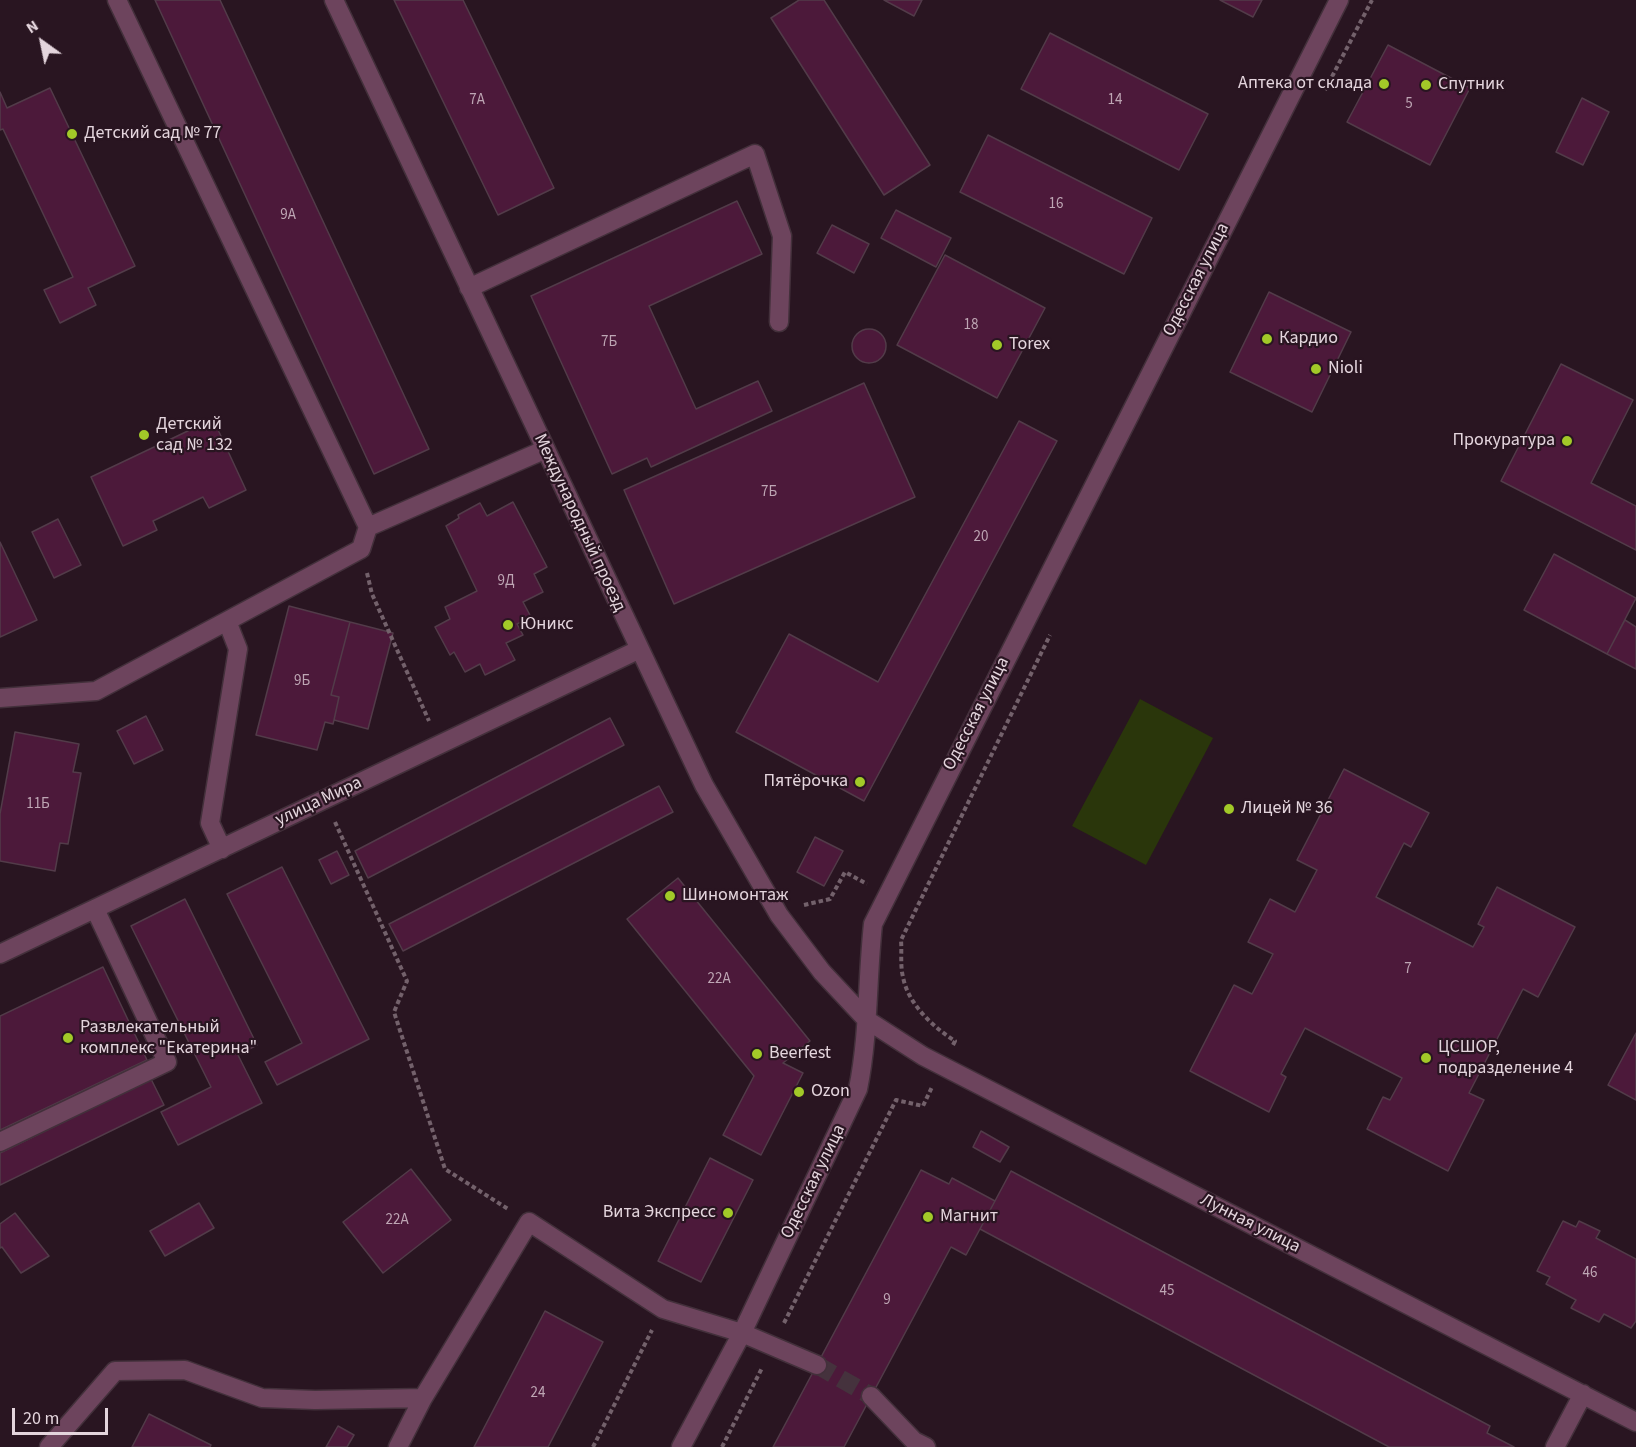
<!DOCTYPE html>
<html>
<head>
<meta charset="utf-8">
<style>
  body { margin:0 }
  #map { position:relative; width:1636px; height:1447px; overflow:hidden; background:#291521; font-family:"Source Sans 3",sans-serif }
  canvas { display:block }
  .north { position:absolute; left:12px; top:12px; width:60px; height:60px; -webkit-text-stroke:4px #291521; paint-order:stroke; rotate:327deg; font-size:16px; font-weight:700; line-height:24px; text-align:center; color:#e4d5dd }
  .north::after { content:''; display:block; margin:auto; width:21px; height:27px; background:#e4d5dd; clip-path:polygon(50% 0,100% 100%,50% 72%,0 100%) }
  .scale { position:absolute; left:12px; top:1408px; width:96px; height:27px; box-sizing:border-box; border:3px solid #e4d5dd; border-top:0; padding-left:8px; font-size:18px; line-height:21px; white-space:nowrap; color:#e4d5dd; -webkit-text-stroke:4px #291521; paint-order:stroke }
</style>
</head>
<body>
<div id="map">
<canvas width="1636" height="1447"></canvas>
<div class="north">N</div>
<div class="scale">20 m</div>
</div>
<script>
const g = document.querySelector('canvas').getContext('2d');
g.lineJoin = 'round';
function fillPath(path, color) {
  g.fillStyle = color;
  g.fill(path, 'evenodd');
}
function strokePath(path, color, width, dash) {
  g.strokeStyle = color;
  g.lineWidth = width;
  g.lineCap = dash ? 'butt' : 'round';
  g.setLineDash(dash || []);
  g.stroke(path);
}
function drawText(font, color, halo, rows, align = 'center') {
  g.font = font + ' "Source Sans 3",sans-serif';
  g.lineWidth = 4.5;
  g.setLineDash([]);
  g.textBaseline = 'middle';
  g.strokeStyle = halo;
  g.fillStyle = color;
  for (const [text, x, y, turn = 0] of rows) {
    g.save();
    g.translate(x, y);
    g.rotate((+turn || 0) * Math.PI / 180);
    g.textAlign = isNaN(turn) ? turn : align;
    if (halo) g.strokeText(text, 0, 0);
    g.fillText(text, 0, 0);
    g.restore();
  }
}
fillPath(new Path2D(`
  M1140,699L1213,738L1146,865L1072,826Z`), '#2a360b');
const building = new Path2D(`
  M155,0H220L429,449L374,474Z
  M394,0H463L554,188L498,215Z
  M799,0H824L930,165L884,195L771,18Z
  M884,0H922L914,16Z
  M1220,0H1262L1253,17Z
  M1050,33L1208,114L1179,170L1021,89Z
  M1388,45L1470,88L1430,165L1347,122Z
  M50,88L135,266L88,288L96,305L60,323L44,290L73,277L3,129L0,130V92L7,108Z
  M1582,98L1609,112L1583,165L1556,152Z
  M988,135L1152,218L1124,274L960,192Z
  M737,201L762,254L649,306L696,409L758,381L772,411L651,467L647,458L612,474L531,296Z
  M896,210L951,238L936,267L881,238Z
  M832,225L869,244L854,273L817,253Z
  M945,255L1045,308L997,398L897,345Z
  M1269,292L1351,332L1312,412L1230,372Z
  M852 346a17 17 0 1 1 34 0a17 17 0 1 1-34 0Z
  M1561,364L1633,400L1591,483L1636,506V550L1501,481Z
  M864,383L915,497L674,604L624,490Z
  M213,419L246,490L209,508L203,497L153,521L157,530L123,546L91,477Z
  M1019,421L1057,441L864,801L736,732L789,634L878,682Z
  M513,502L547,567L534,574L543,592L523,602L531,617L517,624L523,635L506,643L515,660L485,675L480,664L465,672L454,652L450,655L435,627L450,619L445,607L477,591L446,526L459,518L458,515L480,503L487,516Z
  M58,519L81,565L54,578L32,532Z
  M0,542L37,620L0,637Z
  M1554,554L1636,598L1607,654L1524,610Z
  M289,606L350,622L331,695L339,697L334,720L333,724L325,722L317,750L256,735Z
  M1625,620L1636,627V669L1607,654Z
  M350,622L393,633L368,729L334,720L339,697L331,695Z
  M146,716L163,750L134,764L117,731Z
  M610,718L624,745L368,878L355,851Z
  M15,732L79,744L73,772L81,773L68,844L60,843L55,871L0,861V814Z
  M1344,769L1429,813L1411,847L1404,843L1376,897L1473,947L1484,927L1478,924L1497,887L1575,927L1538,997L1523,989L1469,1093L1484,1100L1448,1171L1367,1129L1383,1097L1390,1100L1402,1078L1305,1028L1281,1074L1286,1077L1269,1112L1190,1071L1234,985L1252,994L1273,954L1248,942L1270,899L1295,912L1317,870L1297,860Z
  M659,786L673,812L403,951L389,924Z
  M815,837L843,851L824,886L797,872Z
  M337,851L349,875L331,884L319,860Z
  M282,867L369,1039L277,1085L265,1062L302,1043L227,894Z
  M678,878L810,1041L783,1063L803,1073L761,1155L723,1135L754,1076L627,919Z
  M185,899L257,1045L238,1055L262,1103L178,1145L161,1112L211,1087L131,926Z
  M103,967L147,1060L0,1130V1016Z
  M1636,1033V1100L1608,1085Z
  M151,1079L164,1105L0,1185V1153Z
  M981,1131L1009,1147L1000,1162L973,1147Z
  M710,1158L753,1180L701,1282L658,1261Z
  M411,1169L451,1220L383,1273L343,1222Z
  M921,1170L949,1184L952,1178L995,1201L966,1255L951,1247L844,1447H773Z
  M1011,1171L1490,1426L1487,1433L1514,1447H1389L980,1229Z
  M199,1203L214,1228L165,1256L150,1231Z
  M15,1213L49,1256L21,1273L2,1247L0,1248V1224Z
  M1563,1221L1576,1227L1579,1221L1600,1231L1596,1238L1636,1259V1321L1631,1328L1604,1314L1599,1322L1571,1308L1576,1300L1546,1284L1550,1277L1537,1271Z
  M545,1311L603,1342L548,1447H474Z
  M149,1414L211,1445L210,1447H132Z
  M338,1426L354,1435L347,1447H326Z`);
fillPath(building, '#4c193a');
strokePath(building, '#523b49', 1.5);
strokePath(new Path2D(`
  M817,1365L871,1396`), '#45323d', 18, [18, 9]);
const minor = new Path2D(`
  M117,0L368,527
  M334,0L704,785L779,915L822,972L867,1020L923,1056L1636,1422
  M469,288L755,154L782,236L779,322
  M0,698L96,691L227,621
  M222,849L210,823L238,649L227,621L361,549L368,527L544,450
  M0,954L638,650
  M0,1142L167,1062L95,909
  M871,1396L914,1441L926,1447
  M49,1447L115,1371L185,1370L262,1398L315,1400L423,1398
  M398,1447L423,1398L529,1222L663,1309L742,1333L817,1365
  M681,1447L742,1333L858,1089C869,1035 867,979 873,924L1339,0
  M1555,1447L1583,1394`);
strokePath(minor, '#43303b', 21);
strokePath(new Path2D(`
  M1325,90L1372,0
  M367,573L372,594L429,721
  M335,822L407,981L394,1012L445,1169L508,1209
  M804,905L830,899L845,872L867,884
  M953,1045L955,1041C933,1027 908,1004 903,977C900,965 902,952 901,940L1050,635
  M784,1323L896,1100L923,1106L932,1087
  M593,1447L652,1330
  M722,1447L762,1368`), '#73616b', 4, [4.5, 3]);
strokePath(minor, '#6d445d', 18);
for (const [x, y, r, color] of [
  [1384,84,6,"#a2c928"],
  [1426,85,6,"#a2c928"],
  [72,134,6,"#a2c928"],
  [1267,339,6,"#a2c928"],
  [997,345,6,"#a2c928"],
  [1316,369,6,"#a2c928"],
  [144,435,6,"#a2c928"],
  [1567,441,6,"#a2c928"],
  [508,625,6,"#a2c928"],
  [860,782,6,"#a2c928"],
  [1229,809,6,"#a2c928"],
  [670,896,6,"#a2c928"],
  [68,1038,6,"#a2c928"],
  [757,1054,6,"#a2c928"],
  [1426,1058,6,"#a2c928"],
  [799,1092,6,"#a2c928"],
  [728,1213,6,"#a2c928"],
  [928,1217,6,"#a2c928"]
]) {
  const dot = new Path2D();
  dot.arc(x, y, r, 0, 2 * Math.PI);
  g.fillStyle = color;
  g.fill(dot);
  strokePath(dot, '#291521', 2);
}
drawText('15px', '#bea6b4', null, [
  ["7А",477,101],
  ["14",1115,101],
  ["5",1409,105],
  ["16",1056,205],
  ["9А",288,216],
  ["18",971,326],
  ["7Б",609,343],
  ["7Б",769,493],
  ["20",981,538],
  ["9Д",506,582],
  ["9Б",302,682],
  ["11Б",38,805],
  ["7",1408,970],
  ["22А",719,980],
  ["22А",397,1221],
  ["46",1590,1274],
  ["45",1167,1292],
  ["9",887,1301],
  ["24",538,1394]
]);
drawText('18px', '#e4d5dd', '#291521', [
  ["Аптека от склада",1372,84,"right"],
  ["Спутник",1438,85],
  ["Детский сад № 77",84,134],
  ["Кардио",1279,339],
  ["Torex",1009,345],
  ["Nioli",1328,369],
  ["Детский",156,425],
  ["сад № 132",156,446],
  ["Прокуратура",1555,441,"right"],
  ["Юникс",520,625],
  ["Пятёрочка",848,782,"right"],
  ["Лицей № 36",1241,809],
  ["Шиномонтаж",682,896],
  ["Развлекательный",80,1028],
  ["комплекс \"Екатерина\"",80,1049],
  ["ЦСШОР,",1438,1048],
  ["подразделение 4",1438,1069],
  ["Beerfest",769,1054],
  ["Ozon",811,1092],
  ["Вита Экспресс",716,1213,"right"],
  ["Магнит",940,1217]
], 'left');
drawText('18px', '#e4d5dd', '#291521', [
  ["Одесская улица",1197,280,-63],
  ["Международный проезд",579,523,65],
  ["Одесская улица",977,714,-63],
  ["улица Мира",319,802,-25],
  ["Одесская улица",814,1182,-64],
  ["Лунная улица",1250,1224,27]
]);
</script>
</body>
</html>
